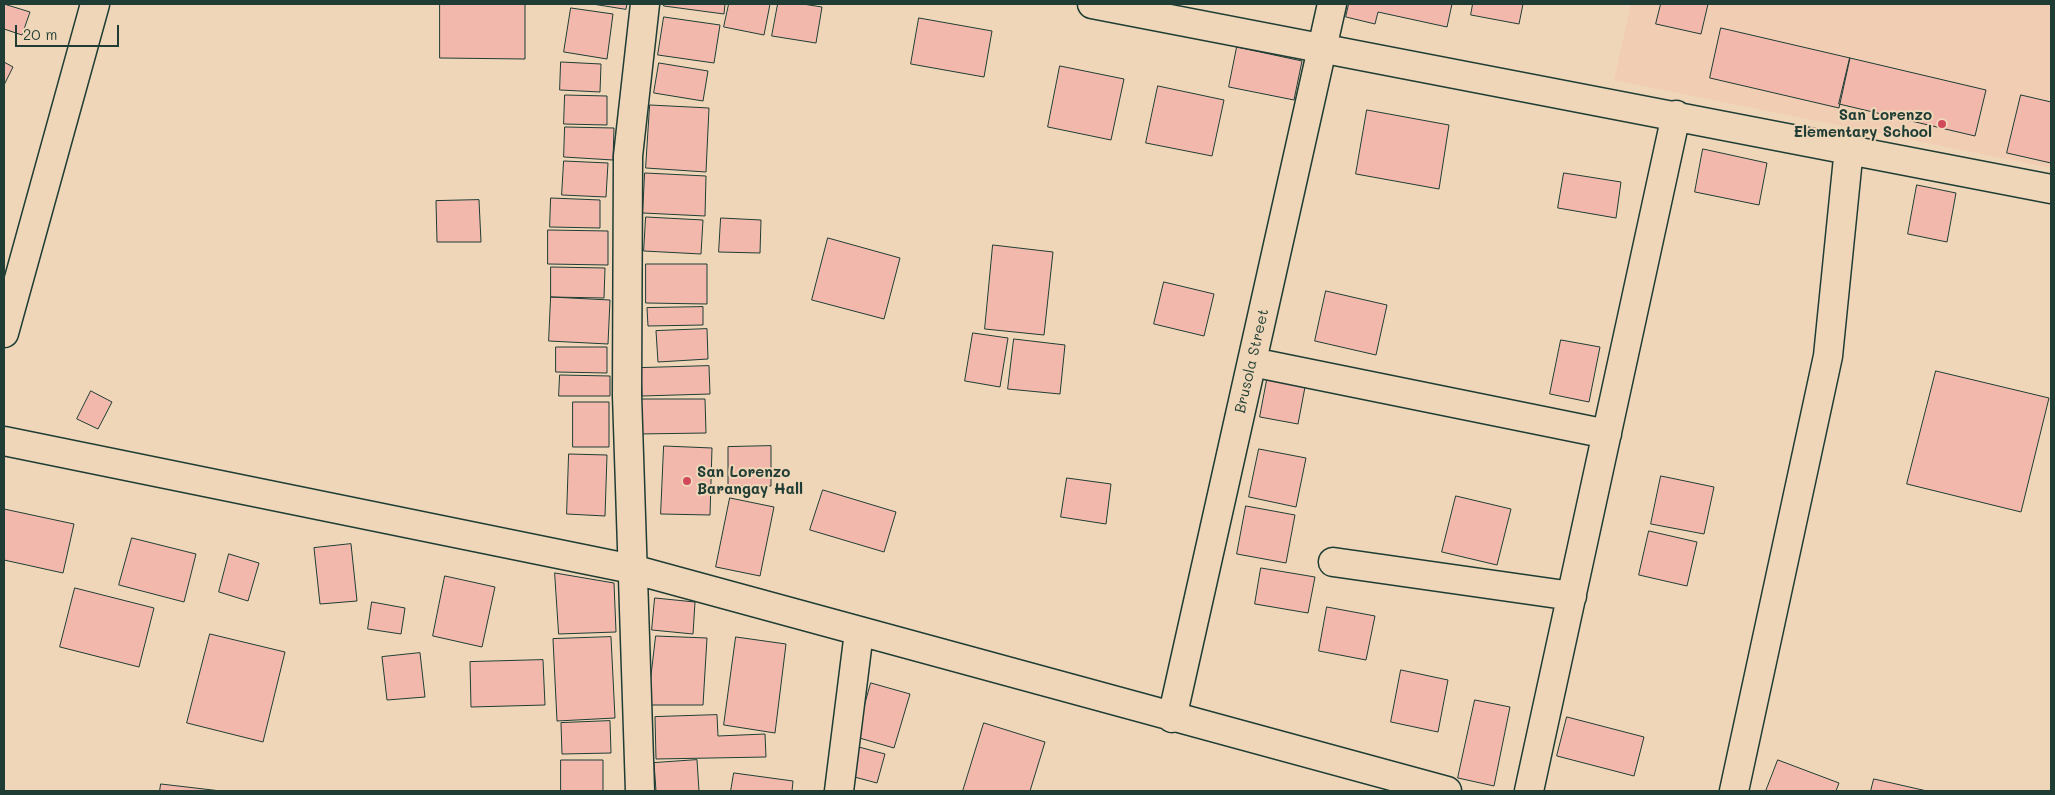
<!DOCTYPE html>
<html>
<head>
<meta charset="utf-8">
<style>
  body { margin:0 }
  #map { position:relative; width:2055px; height:795px; overflow:hidden; background:#f0d6b8; font-family:Mali,sans-serif }
  canvas { display:block }
  .frame { position:absolute; inset:0; border:5px solid #1f3d34; pointer-events:none }
  .scale { position:absolute; left:15px; top:25px; width:104px; height:22px; box-sizing:border-box; border:2px solid #1f3d34; border-top:0; padding-left:6px; font-size:15px; line-height:18px; white-space:nowrap; color:#1f3d34; -webkit-text-stroke:4px #f0d6b8; paint-order:stroke }
</style>
</head>
<body>
<div id="map">
<canvas width="2055" height="795"></canvas>
<div class="frame"></div>
<div class="scale">20 m</div>
</div>
<script>
const g = document.querySelector('canvas').getContext('2d');
g.lineJoin = 'round';
function fillPath(path, color) {
  g.fillStyle = color;
  g.fill(path, 'evenodd');
}
function strokePath(path, color, width, dash) {
  g.strokeStyle = color;
  g.lineWidth = width;
  g.lineCap = dash ? 'butt' : 'round';
  g.setLineDash(dash || []);
  g.stroke(path);
}
function drawText(font, color, halo, rows, align = 'center') {
  g.font = font + ' Mali,sans-serif';
  g.lineWidth = 4;
  g.setLineDash([]);
  g.textBaseline = 'middle';
  g.strokeStyle = halo;
  g.fillStyle = color;
  for (const [text, x, y, turn = 0] of rows) {
    g.save();
    g.translate(x, y);
    g.rotate((+turn || 0) * Math.PI / 180);
    g.textAlign = isNaN(turn) ? turn : align;
    if (halo) g.strokeText(text, 0, 0);
    g.fillText(text, 0, 0);
    g.restore();
  }
}
fillPath(new Path2D(`
  M1631,4H2051V168L1614,80Z`), '#f1cdb4');
const building = new Path2D(`
  M4,4L30,12L22,35L4,29Z
  M440,4H525V59L440,58Z
  M593,4H627L626,9Z
  M664,4H725L724,14L664,6Z
  M729,4H770L764,35L724,27Z
  M778,4H803L822,7L816,43L772,36Z
  M1349,4H1452L1447,27L1378,12L1375,24L1346,17Z
  M1473,4H1523L1519,24L1471,15Z
  M1661,4H1708L1701,34L1656,24Z
  M571,8L613,14L607,59L564,52Z
  M664,17L720,25L714,63L658,55Z
  M919,18L992,31L984,77L911,64Z
  M1721,28L1850,58L1839,108L1710,78Z
  M1237,47L1302,61L1294,100L1229,87Z
  M1850,58L1986,90L1975,136L1839,104Z
  M4,62L13,67L4,85Z
  M561,62L601,64L600,92L560,90Z
  M659,63L708,71L703,101L654,93Z
  M1060,66L1124,79L1111,140L1048,127Z
  M1158,86L1224,100L1212,156L1146,143Z
  M565,95L607,96V125L564,124Z
  M2021,95L2051,102V163L2007,153Z
  M650,105L709,108L706,172L646,168Z
  M1367,110L1449,125L1439,189L1356,174Z
  M565,127L614,128L613,160L564,157Z
  M1703,149L1767,163L1759,205L1695,192Z
  M564,161L608,163L606,197L562,195Z
  M645,173L706,176L705,216L643,213Z
  M1564,173L1621,182L1616,218L1558,208Z
  M1917,185L1956,193L1947,242L1908,234Z
  M551,198L600,200V228L550,227Z
  M479,200L481,242H437L436,201Z
  M646,217L703,220L701,254L644,251Z
  M721,218L761,220L760,253L719,252Z
  M548,230L608,231V265L548,264Z
  M828,238L900,258L884,319L812,300Z
  M993,245L1053,252L1044,335L985,329Z
  M646,264H707V304L646,303Z
  M551,267L605,268L604,298L551,297Z
  M1164,282L1214,294L1204,336L1154,324Z
  M1326,291L1387,305L1376,355L1315,341Z
  M551,297L610,300L608,344L549,341Z
  M703,307V325L648,326L647,308Z
  M707,329L708,359L658,362L656,331Z
  M973,333L1008,338L1000,387L965,381Z
  M1014,339L1065,345L1060,394L1008,389Z
  M1561,340L1600,347L1589,402L1550,394Z
  M556,347H607V373L556,372Z
  M709,366L710,394L642,396L641,368Z
  M1936,371L2049,398L2021,512L1907,484Z
  M560,375L610,376V396H559Z
  M1267,380L1305,387L1298,424L1260,417Z
  M91,391L112,402L98,429L77,419Z
  M638,399H705L706,433L638,434Z
  M573,402H609V447H573Z
  M664,446L712,448L710,515L661,514Z
  M771,446V486H728V447Z
  M1259,449L1306,458L1296,507L1249,497Z
  M569,454L607,455L605,516L567,514Z
  M1661,476L1714,487L1704,534L1651,524Z
  M1067,478L1111,484L1106,524L1061,517Z
  M823,490L896,512L884,552L810,530Z
  M1456,496L1511,509L1497,565L1442,552Z
  M730,498L774,507L760,576L716,567Z
  M1246,506L1295,515L1286,563L1237,554Z
  M4,509L74,524L63,573L4,560Z
  M1649,531L1697,542L1687,586L1639,575Z
  M132,538L196,554L184,602L119,585Z
  M351,544L357,601L320,604L314,548Z
  M229,554L259,563L248,601L219,592Z
  M1261,568L1315,577L1308,613L1255,604Z
  M555,573L614,583L616,632L559,634Z
  M445,576L495,587L482,647L433,636Z
  M75,588L154,608L139,667L60,647Z
  M655,598L695,602L693,634L652,630Z
  M372,602L405,608L401,634L368,629Z
  M1327,607L1375,616L1366,660L1319,651Z
  M210,634L285,652L263,742L187,723Z
  M656,636L707,638L703,705H648Z
  M611,637L615,718L557,721L553,639Z
  M736,637L786,644L775,733L724,725Z
  M420,653L425,697L387,700L382,657Z
  M543,660L545,705L471,707L470,662Z
  M1401,670L1448,680L1438,732L1391,722Z
  M871,683L910,694L894,748L856,737Z
  M1475,700L1510,707L1494,786L1458,778Z
  M717,715L718,736L765,734L766,757L656,759L655,717Z
  M1567,717L1644,737L1634,776L1557,756Z
  M610,721L611,753L562,754L561,723Z
  M984,723L1045,742L1030,791H963Z
  M855,746L885,754L877,783L847,775Z
  M561,760H603V791H561Z
  M697,760L699,791H656L654,763Z
  M1778,760L1839,783L1836,791H1766Z
  M734,773L793,781L792,791H731Z
  M1874,779L1927,791H1871Z
  M161,784L221,791H160Z`);
fillPath(building, '#f2b8ac');
strokePath(building, '#1f3d34', 1);
const minor = new Path2D(`
  M1092,4L2051,189
  M4,333L95,4
  M1252,362L1607,434
  M4,441L632,569L1447,791
  M1333,562L1572,596
  M1172,718L1332,4
  M640,791L627,395L628,156L645,4
  M839,791L859,632
  M1529,791L1676,115
  M1734,791L1828,356L1849,148`);
strokePath(minor, '#1f3d34', 31);
strokePath(minor, '#f0d6b8', 28);
for (const [x, y, r, color] of [
  [1942,124,5,"#d1495b"],
  [687,481,5,"#d1495b"]
]) {
  const dot = new Path2D();
  dot.arc(x, y, r, 0, 2 * Math.PI);
  g.fillStyle = color;
  g.fill(dot);
  strokePath(dot, '#f0d6b8', 2);
}
drawText('bold 15px', '#1f3d34', '#f0d6b8', [
  ["San Lorenzo",1932,115],
  ["Elementary School",1932,132],
  ["San Lorenzo",697,472,"left"],
  ["Barangay Hall",697,489,"left"]
], 'right');
drawText('15px', '#1f3d34', '#f0d6b8', [
  ["Brusola Street",1252,361,-77]
]);
</script>
</body>
</html>
